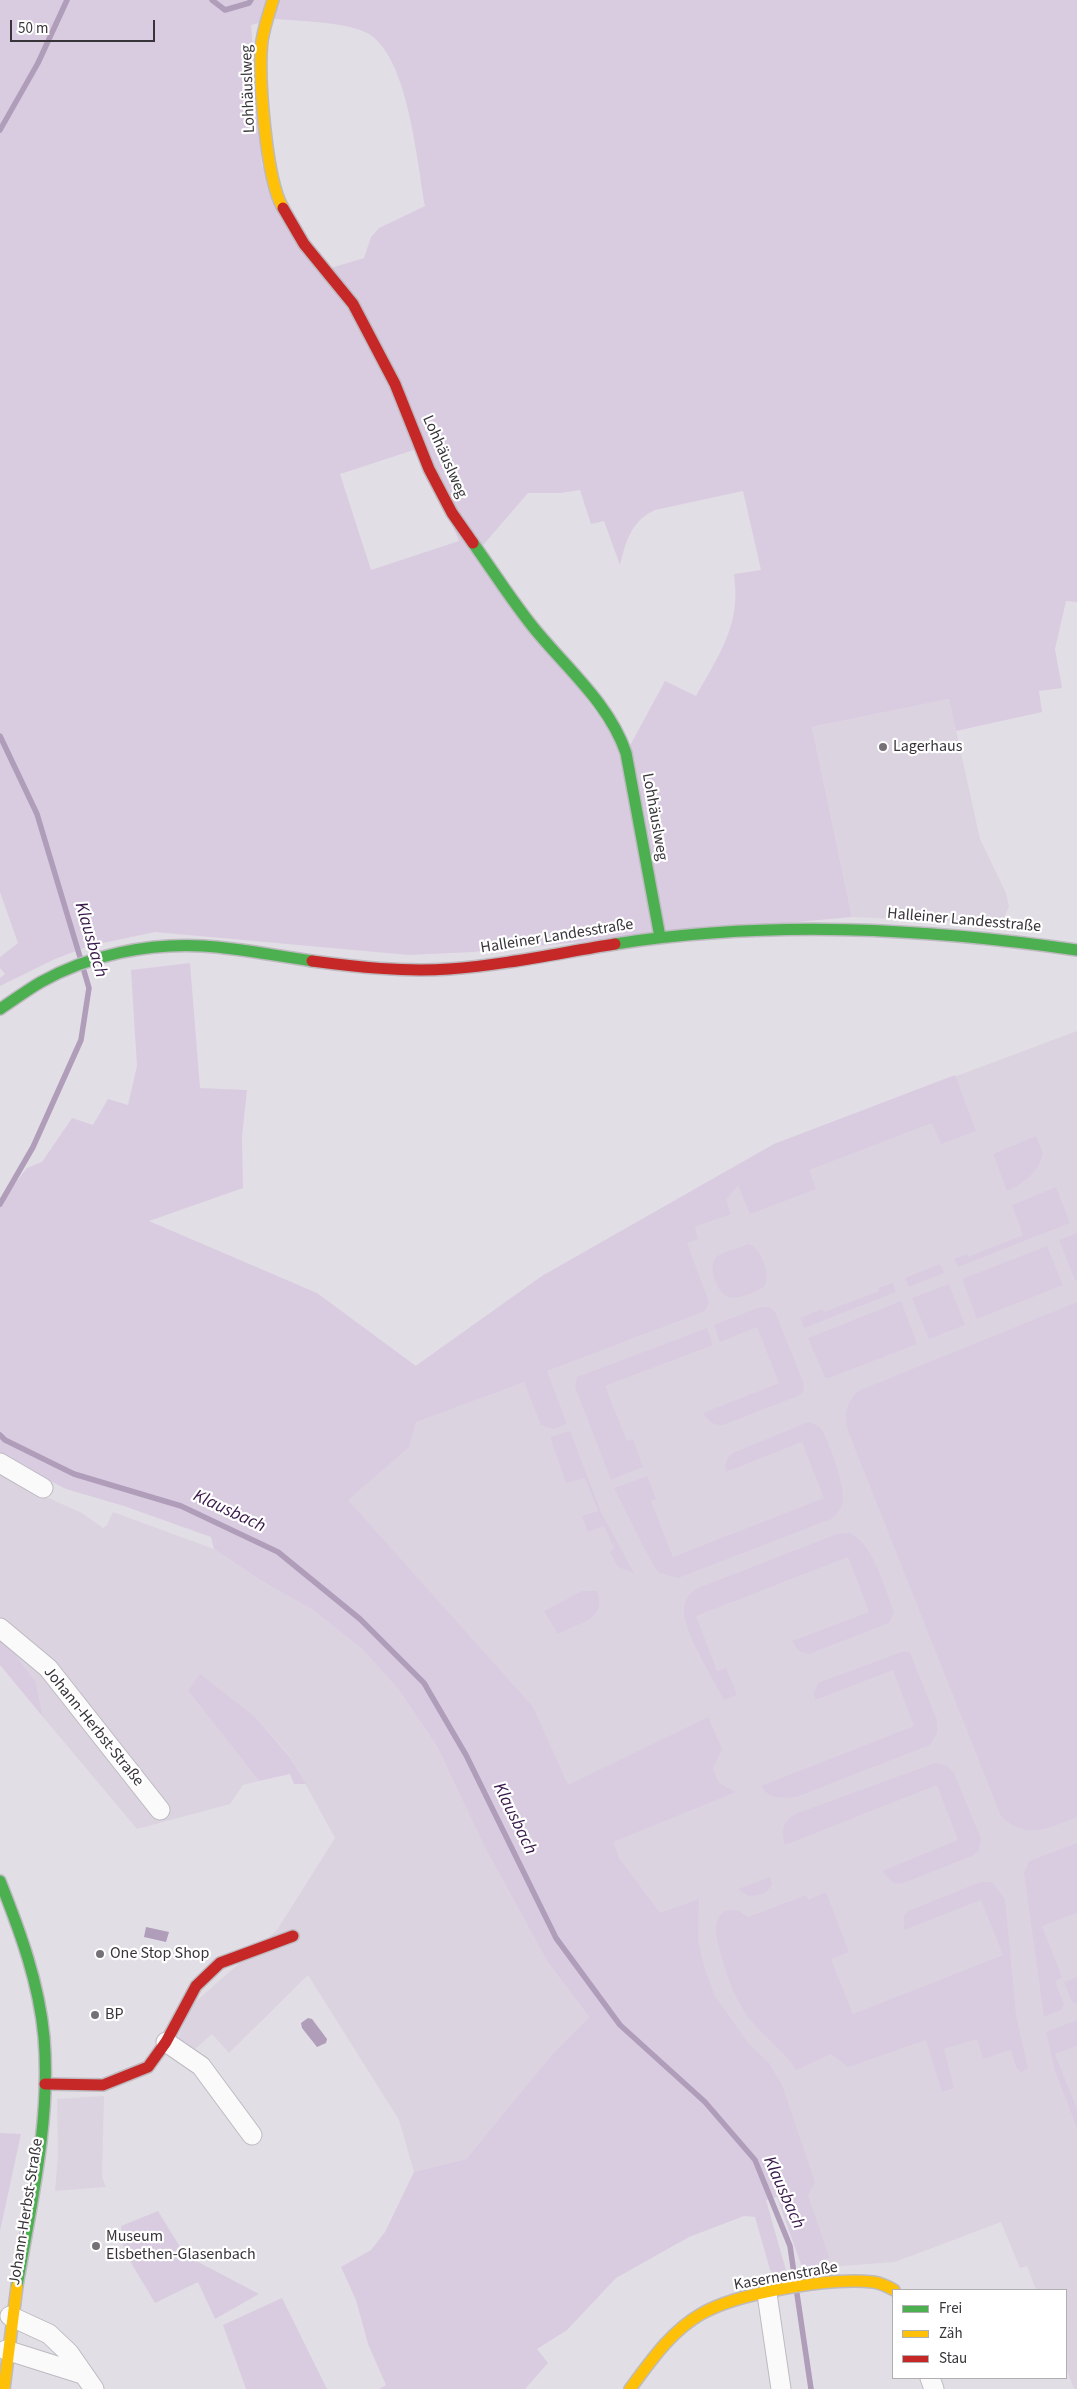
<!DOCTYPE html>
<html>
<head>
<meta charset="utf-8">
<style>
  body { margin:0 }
  #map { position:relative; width:1077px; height:2389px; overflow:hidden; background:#e2dee5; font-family:"Source Sans 3",sans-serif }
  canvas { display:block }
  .legend { position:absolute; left:892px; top:2289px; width:175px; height:90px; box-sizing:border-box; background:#fff; border:1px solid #afaeb0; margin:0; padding:6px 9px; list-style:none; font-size:15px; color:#38353a }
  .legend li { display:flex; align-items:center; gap:10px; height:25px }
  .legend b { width:25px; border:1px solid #afaeb0 }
  .scale { position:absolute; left:10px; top:20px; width:145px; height:22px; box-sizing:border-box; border:2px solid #38353a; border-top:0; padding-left:6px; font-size:15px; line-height:18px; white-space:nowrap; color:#38353a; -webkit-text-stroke:4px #fff; paint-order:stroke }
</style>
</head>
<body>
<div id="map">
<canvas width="1077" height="2389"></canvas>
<ul class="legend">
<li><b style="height:6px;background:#4caf50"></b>Frei</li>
<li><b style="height:6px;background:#ffc107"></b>Zäh</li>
<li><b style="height:6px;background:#c62828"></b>Stau</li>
</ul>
<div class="scale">50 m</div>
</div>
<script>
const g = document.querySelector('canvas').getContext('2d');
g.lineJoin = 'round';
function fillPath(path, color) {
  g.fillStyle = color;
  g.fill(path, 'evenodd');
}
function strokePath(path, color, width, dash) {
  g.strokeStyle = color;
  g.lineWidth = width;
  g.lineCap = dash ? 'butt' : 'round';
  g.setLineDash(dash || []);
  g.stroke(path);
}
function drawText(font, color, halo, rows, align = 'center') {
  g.font = font + ' "Source Sans 3",sans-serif';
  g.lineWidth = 4.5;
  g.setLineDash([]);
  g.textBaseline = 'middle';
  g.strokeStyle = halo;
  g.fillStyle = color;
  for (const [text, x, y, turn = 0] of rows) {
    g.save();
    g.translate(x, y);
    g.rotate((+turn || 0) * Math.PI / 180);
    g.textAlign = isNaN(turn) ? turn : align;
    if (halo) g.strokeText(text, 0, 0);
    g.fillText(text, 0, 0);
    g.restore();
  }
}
fillPath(new Path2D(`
  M949,699L980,839L1006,893L1009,907L1003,919L994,923L852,917L812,727Z
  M1077,1031V2389H1074L1066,2368V2290H1036L1027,2266L1020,2268L1001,2222L895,2262L815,2268L769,2141L277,1464L542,1276L774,1144Z
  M0,1469L42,1495L82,1513L103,1528L107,1525L113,1512L214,1549L260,1580L313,1610L363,1650L399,1690L438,1748L549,1964L589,2017L553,2053L466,2159L414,2172L399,2120L308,1975L229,2053L212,2034L192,2052L178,2037L193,2004L277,1930L335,1838L290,1756L255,1717L188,1691L259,1781L243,1785L230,1804L137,1829L43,1717L36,1682L14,1653L22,1640L0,1622Z
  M104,2096L102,2177L106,2187L55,2191L58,2156L57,2099Z`), '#dcd3e1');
fillPath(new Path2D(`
  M0,0H1077V602L1066,601L1055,649L1062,688L1039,691L1042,712L956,731L949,699L812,727L852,917L473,952L409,955L155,932L89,946L55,959L0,986V978L5,974L0,968V957L18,943L0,892ZM275,19C299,21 344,22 365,32C408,51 417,163 425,206L379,228L371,237L364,258L324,270L262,165L251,25ZM420,448L459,541L371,570L340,474ZM580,490L591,524L604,521L620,565C626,541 631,521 655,510L743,491L761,570L734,574C735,584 736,594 735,604C732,638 712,667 696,696L665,681L626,753L478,551L528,493H560Z
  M190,963L200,1088L247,1090L242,1137L243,1188L149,1221L317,1293L416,1366L542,1276L774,1144L955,1075L976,1131L941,1144L932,1123L809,1170L816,1189L750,1214L738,1185L726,1200L731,1214L695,1227L698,1239L687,1243L709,1302L705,1311L547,1371L567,1424L553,1429L541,1425L524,1382L416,1422L409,1447L348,1500L533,1707L568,1785L708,1717L722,1749L713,1769L719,1783L736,1792L613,1842L619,1858L660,1913L699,1899L698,1940L704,1967L715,1996L748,2043L769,2063L782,2085L815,2182L808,2195L829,2257L815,2268L803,2270L777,2197L766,2200L787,2274L776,2276L770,2270L755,2217L744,2216L689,2237L616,2278L567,2330L537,2349L548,2363L525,2389H379L386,2385L368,2344L356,2300L341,2267L371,2250L385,2232L414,2172L466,2159L553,2053L589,2017L549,1964L486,1849L438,1748L399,1690L363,1650L313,1610L260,1580L214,1549L211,1537L124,1506L66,1489L0,1455V1203L27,1168L42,1162L72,1118L93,1125L108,1099L128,1105L137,1066L131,970Z
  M1036,1136L1043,1153C1040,1171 1023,1184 1007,1191L993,1154Z
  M1056,1187L1070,1223L958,1267L954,1259L967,1254L968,1257L1023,1235L1012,1205Z
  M1077,1233V1280H1075L1059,1240Z
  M749,1244C762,1249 770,1273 765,1286C758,1291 738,1300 729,1297C717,1294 707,1267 716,1257C723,1251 740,1248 749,1244Z
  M1047,1246L1063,1285L977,1319L962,1279Z
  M940,1264L944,1273L909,1287L905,1278Z
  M893,1283L896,1292L804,1328L800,1318L822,1309L824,1312L879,1291L878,1288Z
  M949,1284L965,1325L929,1339L912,1298Z
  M901,1301L917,1344L829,1378L825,1377L808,1338Z
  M1077,1302V1817C1049,1828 1026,1841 1001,1816L848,1431C844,1413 846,1404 858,1391Z
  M760,1307H769L775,1312L804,1384L803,1392L798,1396L723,1425C712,1425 709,1422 703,1413L779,1383L757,1327L720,1342L714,1325Z
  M707,1328L713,1345L605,1386L627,1441L633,1439L643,1467L611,1480L575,1387L577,1377Z
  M808,1422C813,1423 818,1425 821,1429C829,1440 845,1487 843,1500C842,1509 837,1514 831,1519L678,1578L660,1573L654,1567L614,1488L647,1476L656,1499L651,1501L673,1557L824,1498L802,1442L726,1472C724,1463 726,1459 733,1453Z
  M570,1431L601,1512L634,1573L618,1567L610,1552L614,1548L604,1526L588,1532L582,1516L598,1511L585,1478L566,1483L550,1437Z
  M850,1533C874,1545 884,1587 894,1612L889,1623L809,1654C800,1653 796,1649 792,1641L869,1612L848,1557L696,1616L717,1671L726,1668L737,1695L724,1700C713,1679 686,1635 684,1614C683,1601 688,1594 698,1588L837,1534Z
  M582,1591H597C608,1619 579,1623 558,1634L544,1611Z
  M0,1641L14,1653L36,1682L43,1717L0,1665Z
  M904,1651L910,1653L937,1720V1733L930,1745L796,1797C780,1798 770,1800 761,1786L914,1726L893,1670L815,1700L814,1693L818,1683Z
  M200,1674L255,1717L290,1757L306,1784H294L290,1774L259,1781L188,1691Z
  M935,1763L947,1766L954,1773L981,1839L979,1851L972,1856L901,1884L893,1883L882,1871L958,1840L937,1785L785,1845C781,1830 782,1823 795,1814Z
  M1077,1843V1913L1042,1926L1062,1977L1055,1981L1064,2005L1061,2010L1044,2017L1024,1873L1029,1861Z
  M770,1877L772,1884C767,1895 759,1895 748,1896L738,1889Z
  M980,1882H992L1005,1899L1016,2015L1028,2069L1021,2072L1016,2067L1011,2050L983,2059L977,2039L944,2049L954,2088L942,2092L926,2040L848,2067L831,2054L796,2070C784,2051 768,2040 754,2024C734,2001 726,1973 718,1944C716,1934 713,1918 724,1912C734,1907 740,1911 748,1917L806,1895L808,1900L826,1892L849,1952L831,1959L853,2014L1003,1955L981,1900L904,1930V1915L908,1911Z
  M1077,1977V2004H1076L1072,2002L1064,1982Z
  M1077,2020V2046L1055,2054L1077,2109V2128L1055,2071L1046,2032Z
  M0,2133L21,2134L0,2231Z
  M158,2211L185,2255L259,2294L215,2319L198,2282L155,2303L124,2251L121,2226Z
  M282,2298L327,2389H246L223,2325Z`), '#d9cce1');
fillPath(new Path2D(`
  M146,1927L169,1932L166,1942L144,1937Z
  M308,2018L312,2019L327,2039L326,2043L317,2047L302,2028L301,2023Z`), '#af9dba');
strokePath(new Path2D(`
  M212,0L225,10L249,3L251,0
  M0,130L38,63L67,0
  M0,736L37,814L80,957
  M0,1204L33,1147L81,1040L89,988L84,971
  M0,1435L5,1440L74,1474L181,1506L278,1552L360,1619L424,1683L466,1755L556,1938L620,2025L705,2102L755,2160L790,2246L795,2280
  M797,2294L811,2389`), '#af9dba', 5.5);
const street = new Path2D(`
  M0,1463L43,1488
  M0,1628L48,1668L160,1810
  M166,2042L201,2066L252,2135
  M767,2294L781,2389
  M10,2316L49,2334L69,2353L94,2389
  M6,2350L82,2374
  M930,2378L934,2389`);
const fast = new Path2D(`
  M473,543C493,571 512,601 533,627C566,668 609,703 626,753L660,937
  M615,944C769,920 924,928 1077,950
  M0,1009C14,1000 27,990 41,982C89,955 148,943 203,946C239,948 276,956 312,961
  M0,1881C20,1931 39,1983 44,2037C51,2120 31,2204 17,2286`);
const slow = new Path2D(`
  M273,0C269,13 264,27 262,41C258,75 266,180 283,208
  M4,2389L17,2286
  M630,2389C650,2362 671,2331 701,2314C737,2293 831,2277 873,2282C880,2283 887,2286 894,2290`);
const jam = new Path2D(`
  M283,208L304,244L353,304L395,384L429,469L452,513L473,543
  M312,961C357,967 403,972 449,969C505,965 559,953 615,944
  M45,2084L103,2085L148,2067L166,2042L196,1986L220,1963L293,1936`);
strokePath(street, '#bdbac0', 21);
strokePath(fast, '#bdbac0', 14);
strokePath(slow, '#bdbac0', 14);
strokePath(jam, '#bdbac0', 14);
strokePath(street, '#fbfafb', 19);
strokePath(fast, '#4caf50', 11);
strokePath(slow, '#ffc107', 11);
strokePath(jam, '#c62828', 11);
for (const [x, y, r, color] of [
  [883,747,5,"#747076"],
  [100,1954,5,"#747076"],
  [95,2015,5,"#747076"],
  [96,2246,5,"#747076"]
]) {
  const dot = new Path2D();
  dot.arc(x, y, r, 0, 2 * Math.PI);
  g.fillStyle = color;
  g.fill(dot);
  strokePath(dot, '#fff', 2);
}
drawText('16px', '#38353a', '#fff', [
  ["Lohhäuslweg",249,89,-92],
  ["Lohhäuslweg",444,457,66],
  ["Lohhäuslweg",654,817,80],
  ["Halleiner Landesstraße",964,921,5],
  ["Halleiner Landesstraße",557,937,-9],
  ["Johann-Herbst-Straße",93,1727,51],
  ["Johann-Herbst-Straße",27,2212,-81],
  ["Kasernenstraße",786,2277,-10]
]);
drawText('16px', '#38353a', '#fff', [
  ["Lagerhaus",893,747],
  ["One Stop Shop",110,1954],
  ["BP",105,2015],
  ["Museum",106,2237],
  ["Elsbethen-Glasenbach",106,2255]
], 'left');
drawText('italic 18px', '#39184a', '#fff', [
  ["Klausbach",90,940,74],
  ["Klausbach",229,1512,25],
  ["Klausbach",514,1819,64],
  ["Klausbach",783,2193,66]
]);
</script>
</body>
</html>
